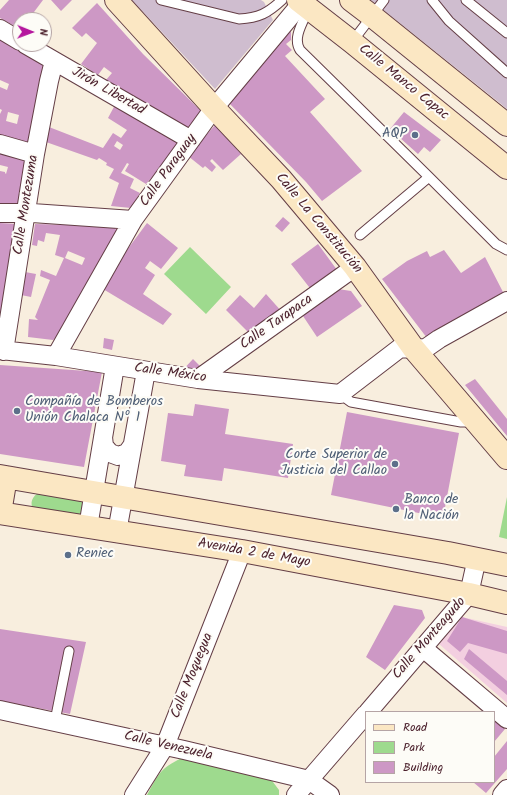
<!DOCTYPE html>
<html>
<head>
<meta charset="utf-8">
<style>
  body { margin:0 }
  #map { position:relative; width:507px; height:795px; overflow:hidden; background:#f8eede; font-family:Kalam,sans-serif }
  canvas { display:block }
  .legend { position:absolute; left:365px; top:711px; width:130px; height:72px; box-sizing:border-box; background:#fdfcf7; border:1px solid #b5a4a5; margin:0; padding:5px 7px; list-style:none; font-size:12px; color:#4a1f2b }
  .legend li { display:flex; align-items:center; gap:8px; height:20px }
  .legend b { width:20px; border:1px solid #b5a4a5 }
  .north { position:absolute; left:12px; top:12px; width:40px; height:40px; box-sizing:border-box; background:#fdfcf7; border:1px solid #b5a4a5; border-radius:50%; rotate:91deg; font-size:11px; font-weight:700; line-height:16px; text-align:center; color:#4a1f2b }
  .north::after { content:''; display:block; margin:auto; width:14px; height:18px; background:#b5179e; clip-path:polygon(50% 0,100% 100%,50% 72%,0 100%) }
</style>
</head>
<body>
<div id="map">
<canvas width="507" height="795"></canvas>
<ul class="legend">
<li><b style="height:5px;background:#fbe7c3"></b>Road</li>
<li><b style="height:11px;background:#9eda8e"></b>Park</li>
<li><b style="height:11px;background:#cd98c5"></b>Building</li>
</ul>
<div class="north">N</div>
</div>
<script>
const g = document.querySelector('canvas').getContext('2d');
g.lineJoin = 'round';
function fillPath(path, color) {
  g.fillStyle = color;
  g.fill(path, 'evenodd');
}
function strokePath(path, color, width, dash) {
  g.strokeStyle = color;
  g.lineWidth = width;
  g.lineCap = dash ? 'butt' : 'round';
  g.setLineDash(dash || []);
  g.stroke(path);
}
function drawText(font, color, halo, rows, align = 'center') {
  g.font = font + ' Kalam,sans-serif';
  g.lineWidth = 4;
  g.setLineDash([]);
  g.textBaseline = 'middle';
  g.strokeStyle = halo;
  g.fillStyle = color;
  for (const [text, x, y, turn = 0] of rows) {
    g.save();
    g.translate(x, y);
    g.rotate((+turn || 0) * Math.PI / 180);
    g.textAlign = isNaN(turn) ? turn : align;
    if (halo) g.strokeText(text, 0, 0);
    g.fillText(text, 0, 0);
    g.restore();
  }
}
fillPath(new Path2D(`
  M462,617L507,627V703L439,644Z`), '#f3cfe0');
fillPath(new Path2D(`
  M132,0H261L264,2L273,20L215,89Z
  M371,0H507V109L501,104Z`), '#cfbdcf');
fillPath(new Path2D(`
  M190,247L231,287L206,314L164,274Z
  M40,492L79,499L83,503L86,509L81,515L34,511C29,503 32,496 40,492Z
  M507,497V539L499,537Z
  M182,758L270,778L279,790V795H147C158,775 160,768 182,758Z`), '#9eda8e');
fillPath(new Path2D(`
  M9,0H43L28,20H20V29L0,18V10Z
  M51,0H72L61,11Z
  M97,3L143,54L202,112L188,130L106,80L112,73L104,67L98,75L81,64L97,43L86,33L82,37L72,28Z
  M288,30L291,32V40L286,44L292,50L285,56L325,99L310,112L362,171L322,201L306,182L229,103Z
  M0,39L44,63L28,141L24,144L0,137V114L2,110L0,109V87L7,90L9,84L0,80ZM8,112L19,115L17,124L6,121Z
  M115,105L180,141L163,165L146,184L125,171L129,164L127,163L121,173L134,179L130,188L140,193L131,208L111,206L119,183L109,178L114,169L106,165L107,163L99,158L97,160L46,142L49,127L103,148L113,133L121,138L127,130L108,118ZM117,141L123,145L120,150L114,146Z
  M404,112L441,140L430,152L424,147L418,154L390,129Z
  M215,125L241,154L223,170L212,159L210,161L216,167L212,172L205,166L203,168L188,156Z
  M0,153L22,159L27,163L19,203H0V171L5,172V173L6,174L8,167L0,165Z
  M283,217L290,223L282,232L275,226Z
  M0,223L17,224L0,330Z
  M147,223L178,248L161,269L150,261L145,268L155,275L143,294L172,314L163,325L103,289L124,254Z
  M35,224L75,225L115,228L118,233L59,336L53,340L28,337L29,319L38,320L35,317L50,280L40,276L41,270L56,276L64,258L55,255L60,235L46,233L44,242L38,240L37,246L32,245ZM68,251L85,258L82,265L65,258Z
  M318,244L340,274L313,292L291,264Z
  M444,250L461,273L485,257L503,292L427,338L382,279L407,261L427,251L430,257Z
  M25,272L36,274L31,297L21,295Z
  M338,289L351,291L362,306L317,337L303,316Z
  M266,294L283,313L250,334L226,310L240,295L254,308Z
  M104,338L114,340L112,350L103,348Z
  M193,359L200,366L193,372L180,373Z
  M0,365L102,372L84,467L0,454Z
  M475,379L507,419V436L465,385Z
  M195,404L229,409L225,434L293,444L288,478L224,468L222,481L184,476L186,465L161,461L168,413L193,416Z
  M347,412L459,433L443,518L331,495Z
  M394,605L422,610L425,618L385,670L366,657Z
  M462,617L507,631V654L468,643L460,652L447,641Z
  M0,629L86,642L70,714L0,701Z
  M469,649L507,681V695L464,659Z
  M494,720L505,729L494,742Z
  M507,741V769L486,793L473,782H494V757Z`), '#cd98c5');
const lane = new Path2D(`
  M161,0L239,19C259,18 268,13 282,0
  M432,0L449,21L507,73
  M466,0L507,33
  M309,8C304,21 292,37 300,50L429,177L496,244L507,250
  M352,42L384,0
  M360,235L429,177
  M340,394L351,402L461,422H474
  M55,721L69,651`);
const street = new Path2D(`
  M0,29L20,41
  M25,44L191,140
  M0,144L35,154
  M0,213H32L133,220
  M0,350L56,356L198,379L340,394L400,348L414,349L426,348L439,339L507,301
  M4,351L35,154L49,81L54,61
  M56,356L133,220L214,108L304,0
  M198,379L355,267
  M103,437L104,446L110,453L118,456L127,453L132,446
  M88,527L115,366
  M117,532L146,371
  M423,648L507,719
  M0,710L184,750L309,780L330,795
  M368,712L469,594L477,558
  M134,795L165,746L242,551
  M296,795L366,714
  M502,795L507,789`);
const secondary = new Path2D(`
  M116,0L214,108L281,179L355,267L414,349L507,458
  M298,0L352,42L507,168
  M351,0L372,16L507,125
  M0,476L448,553L507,565
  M0,513L242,551L469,594L507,603
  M0,513L6,477`);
strokePath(lane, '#643e46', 11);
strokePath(street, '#643e46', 20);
strokePath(secondary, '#643e46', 24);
strokePath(lane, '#fff', 9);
strokePath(street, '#fff', 18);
strokePath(secondary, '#fbe7c3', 22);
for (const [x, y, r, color] of [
  [415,135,4,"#5c6f8a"],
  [17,411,4,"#5c6f8a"],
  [395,464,4,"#5c6f8a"],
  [396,509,4,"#5c6f8a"],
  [68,555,4,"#5c6f8a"]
]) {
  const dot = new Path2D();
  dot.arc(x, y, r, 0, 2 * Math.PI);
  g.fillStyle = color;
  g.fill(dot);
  strokePath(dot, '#fdfcf7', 1.5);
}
drawText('14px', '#4a1f2b', '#fdfcf7', [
  ["Calle Manco Capac",403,83,39],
  ["Jirón Libertad",108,92,30],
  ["Calle Paraguay",169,171,-54],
  ["Calle Montezuma",27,205,-81],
  ["Calle La Constitución",318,224,50],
  ["Calle Tarapaca",277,323,-35],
  ["Calle México",170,374,8],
  ["Avenida 2 de Mayo",254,554,10],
  ["Calle Monteagudo",430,639,-49],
  ["Calle Moquegua",193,676,-68],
  ["Calle Venezuela",168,747,13]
]);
drawText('14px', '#4e5e75', '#fdfcf7', [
  ["AQP",407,135,"right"],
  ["Compañía de Bomberos",25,403],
  ["Unión Chalaca Nº 1",25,419],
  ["Corte Superior de",387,456,"right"],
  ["Justicia del Callao",387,472,"right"],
  ["Banco de",404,501],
  ["la Nación",404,517],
  ["Reniec",76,555]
], 'left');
</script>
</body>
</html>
